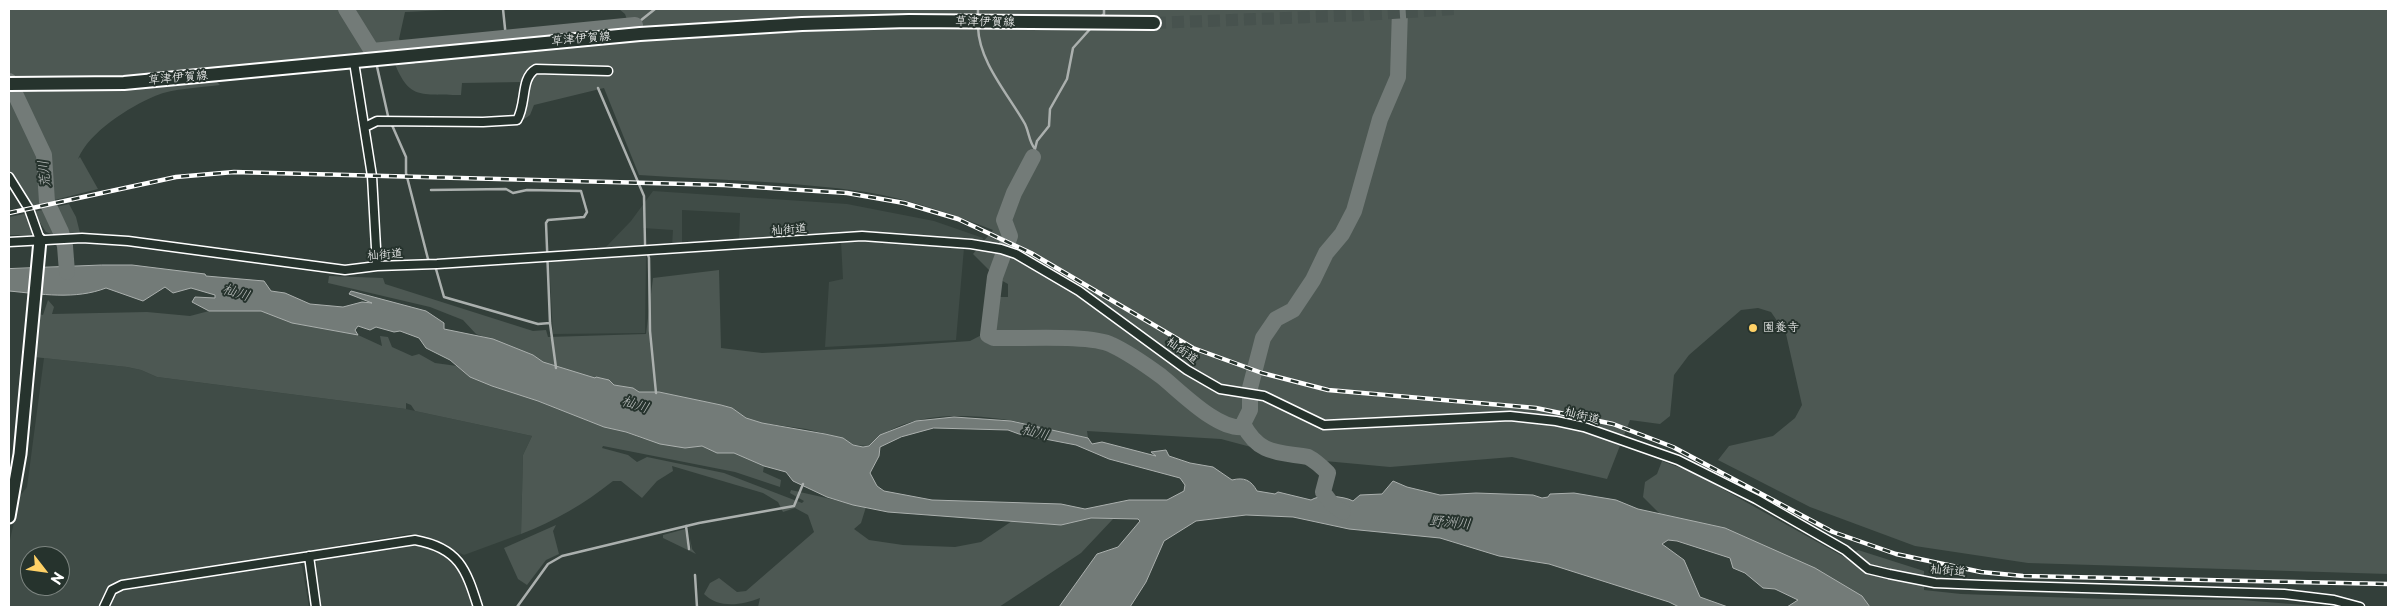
<!DOCTYPE html>
<html>
<head>
<meta charset="utf-8">
<style>
  body { margin:0 }
  #map { position:relative; width:2397px; height:616px; overflow:hidden; background:#333f3a; font-family:"Playpen Sans",sans-serif }
  canvas { display:block }
  .frame { position:absolute; inset:0; border:10px solid #fff; pointer-events:none }
  .north { position:absolute; left:20px; top:546px; width:50px; height:50px; box-sizing:border-box; background:#26332d; border:1px solid #7d8581; border-radius:50%; rotate:120deg; font-size:14px; font-weight:700; line-height:20px; text-align:center; color:#fff }
  .north::after { content:''; display:block; margin:auto; width:18px; height:22px; background:#ffd166; clip-path:polygon(50% 0,100% 100%,50% 72%,0 100%) }
</style>
</head>
<body>
<div id="map">
<canvas width="2397" height="616"></canvas>
<div class="frame"></div>
<div class="north">N</div>
</div>
<script>
const g = document.querySelector('canvas').getContext('2d');
g.lineJoin = 'round';
function fillPath(path, color) {
  g.fillStyle = color;
  g.fill(path, 'evenodd');
}
function strokePath(path, color, width, dash) {
  g.strokeStyle = color;
  g.lineWidth = width;
  g.lineCap = dash ? 'butt' : 'round';
  g.setLineDash(dash || []);
  g.stroke(path);
}
function drawText(font, color, halo, rows, align = 'center') {
  g.font = font + ' "Playpen Sans","Klee One",sans-serif';
  g.lineWidth = 4;
  g.setLineDash([]);
  g.textBaseline = 'middle';
  g.strokeStyle = halo;
  g.fillStyle = color;
  for (const [text, x, y, turn = 0] of rows) {
    g.save();
    g.translate(x, y);
    g.rotate((+turn || 0) * Math.PI / 180);
    g.textAlign = isNaN(turn) ? turn : align;
    if (halo) g.strokeText(text, 0, 0);
    g.fillText(text, 0, 0);
    g.restore();
  }
}
fillPath(new Path2D(`
  M653,191L847,204L934,221L983,238L982,242L861,233L739,242L740,213L682,210V245L672,246L673,230L643,228V247L604,249L631,221Z
  M862,239L929,243L964,248L956,340L825,347L829,282L843,279L841,241Z
  M646,255L645,333L553,334L549,260Z
  M44,358L127,367L141,370L157,377L406,409L532,436L523,455L521,534L464,555L425,536L409,534L116,583L109,587L100,607H9V544L20,496L27,487ZM30,556H60V586H30Z
  M409,544L427,546L456,563L465,577L474,607H322L316,570L317,560Z
  M296,562L302,566L309,607H110L115,593L125,589Z`), '#404c47');
fillPath(new Path2D(`
  M9,9H467L405,12L399,39L415,64L440,59L634,40L625,14L619,9H2388V574L2028,563L1915,546L1810,507L1718,460L1729,446L1773,436L1795,418L1802,405L1786,334L1771,312L1758,308L1741,310L1689,355L1674,375L1670,416L1660,424L1630,420L1607,479L1512,457L1390,467L1292,458L1221,439L1087,431L1088,438C1077,435 1066,434 1055,432C1041,429 1028,424 1014,421C969,413 903,410 869,446L853,445L843,438L806,429L762,423L746,418L732,408L721,405L659,392H639L633,388L614,385L596,377L595,379L542,362L533,355L476,334L463,320L430,307L328,283L329,276L383,278L385,284L533,331L546,330L548,337L646,334L653,278L719,270L721,348L762,353L884,347L970,341L993,329V297H1008V284L997,278L973,254L993,230C951,214 910,199 866,192C791,181 715,180 639,175L604,88L534,105L530,115L523,120V82L462,83L461,95C416,94 408,100 391,54L368,53L119,78H9Z
  M216,81L220,85C199,88 174,88 155,96C129,107 89,132 78,159L80,157L98,189L31,206L9,171V89L39,92L79,88L129,90Z
  M69,204L76,217L80,233L54,235L46,232L33,212Z
  M28,213L26,218L33,233L30,235H9V217Z
  M48,300L54,307L52,314L147,312L190,316L209,311H261L292,323L358,335L382,346L380,336L388,337L392,347L412,356L419,354L435,363L457,366L470,377L492,386L538,401L604,427L626,432L641,438L685,448L702,446L717,452L734,453L764,466L763,472L781,480L780,487L735,472L603,446L602,448L628,455L637,462L647,457L724,473L802,503L804,501L790,493L791,490L866,507L861,523L854,529L869,540L903,545L955,547L981,542L1012,521L1061,525L1091,518L1113,519L1081,553L999,607H758L760,598C742,605 719,609 704,594L710,583L719,578L737,592L746,591L814,532L808,515L795,508L783,512L778,502L763,493L672,466L673,471L657,481L642,498L621,481H613C584,504 555,521 521,534L523,455L532,436L415,411L411,405L406,403V409L157,377L141,370L127,367L34,357L39,314L43,315Z
  M1662,461L1694,473L1846,558L1858,550L1924,571V590L1961,594L2107,599L2241,600L2329,607H1870L1861,596L1724,528L1660,514L1643,497L1645,482L1657,474Z
  M556,525L553,531L559,554L546,560L527,585L518,579L504,548Z
  M685,529L688,549H691L690,538L692,549L696,554L663,538V535Z`), '#4d5853');
const water = new Path2D(`
  M102,265H132L205,274L206,276L264,281L271,291L285,293L310,304L343,307L362,302L372,303L349,294L351,291L426,311L444,323V329L493,339L533,355L543,362L595,378L596,377L609,380L614,385L633,388L639,392H659L721,405L732,408L746,418L762,423L825,434L843,438L853,445L863,447L869,446L880,435L916,421L954,417L1011,421L1088,438L1092,444L1102,442L1156,456L1151,452L1166,450L1169,456L1190,463L1213,467L1232,480C1244,477 1251,480 1257,491L1275,494L1278,492L1311,500C1320,494 1344,496 1353,501L1360,495L1382,494L1393,481L1407,487L1440,495L1476,493L1533,495L1542,498L1548,497L1550,494L1574,493L1616,500L1638,509L1725,528L1815,568L1862,596L1870,607H1787L1798,600L1775,589L1763,588L1745,573L1733,568L1730,558L1677,541L1668,540L1662,544L1684,560L1700,597L1728,607H1679L1669,602L1549,564L1499,556L1440,538L1349,529L1293,517L1246,515L1196,521L1164,541L1146,582L1130,607H1059L1097,554L1118,547L1140,521L1138,519L1091,518L1061,525L888,512L853,505L827,497L793,481L786,472L764,466L734,453H717L702,446L685,448L660,444L626,432L604,427L538,401L492,386L470,377L450,360L426,348L419,338L400,331L394,332L376,327L370,330L358,326L355,330L358,335L292,323L261,311H209L192,302L195,297L215,298V295L191,288L173,293L165,287L143,301L106,288C75,300 41,294 9,291V269ZM934,428L1008,430L1019,434L1076,445L1109,459L1180,478L1185,485L1184,491L1167,500H1129L1085,509L1061,504L932,500L884,491L877,486L870,473L879,456L880,447L901,437Z`);
fillPath(water, '#737b78');
strokePath(water, '#abb0ae', 1);
strokePath(new Path2D(`
  M503,9L506,38
  M978,9V19
  M1100,18L1104,14V9
  M635,25L655,9
  M978,27C979,62 1008,94 1025,124C1029,132 1029,142 1035,149
  M376,62L388,116L406,157V173L428,259L436,269L444,297L538,324L550,323
  M598,88L644,196L645,245L649,258L650,331L656,393
  M1033,157L1037,141L1049,126L1050,109L1067,79L1073,48L1091,28
  M431,190L506,189L513,193L527,190L581,191L587,212L584,217L548,220L546,223L550,323L556,368
  M686,526L689,549
  M695,575L697,607
  M517,607L548,564L562,556L699,523L794,506L803,484`), '#abb0ae', 2.5);
strokePath(new Path2D(`
  M346,9L372,51L635,25
  M9,81L44,155L47,202L61,232L65,246L67,272
  M1033,157L1014,193L1004,220L1010,236L995,277L988,335L994,338C1021,339 1091,334 1112,345C1129,353 1146,365 1161,376C1180,391 1218,431 1244,427
  M1343,512L1332,504L1323,492L1328,473C1322,467 1314,460 1308,457C1278,452 1259,455 1243,424L1250,410V388L1263,338L1276,319L1293,310L1313,280L1326,253L1342,234L1354,211L1380,119L1398,77L1400,9`), '#737b78', 16);
strokePath(new Path2D(`
  M1154,23L1362,15L1455,9`), '#47524e', 12, [12, 6]);
const street = new Path2D(`
  M354,62L372,176L377,266
  M365,127L377,121L483,122L517,120C527,104 520,78 536,69L608,71
  M9,177L29,209L40,240
  M9,242L82,238L128,241L345,270L377,266L437,264L862,236L971,244L1001,249L1016,254L1079,291L1187,370L1220,389L1264,396L1324,425L1510,416L1556,421L1584,427L1678,460L1756,499L1845,550L1868,569L1889,574L1935,583L1982,585L2284,594L2334,600L2360,607
  M309,556L316,607
  M104,607L112,590L122,585L415,540C459,548 466,569 478,607`);
const secondary = new Path2D(`
  M9,517L20,454L40,240`);
const primary = new Path2D(`
  M9,84L124,83L640,34L802,24L909,21L1154,23`);
strokePath(street, '#fff', 11);
strokePath(secondary, '#fff', 15);
strokePath(primary, '#fff', 16);
strokePath(street, '#26332d', 8);
strokePath(secondary, '#26332d', 11);
strokePath(primary, '#26332d', 12);
const rail = new Path2D(`
  M9,213L176,177L234,172L724,185L847,193L904,203L958,219L1031,253L1193,348L1262,373L1328,390L1536,408L1613,424L1673,447L1833,532L1896,554L1981,572L2023,576L2388,584`);
strokePath(rail, '#fff', 4.5);
strokePath(rail, '#26332d', 2.5, [8]);
for (const [x, y, r, color] of [
  [1753,328,5,"#ffd166"]
]) {
  const dot = new Path2D();
  dot.arc(x, y, r, 0, 2 * Math.PI);
  g.fillStyle = color;
  g.fill(dot);
  strokePath(dot, '#26332d', 2);
}
drawText('12px', '#fff', '#26332d', [
  ["草津伊賀線",985,22,1],
  ["草津伊賀線",581,39,-5],
  ["草津伊賀線",178,78,-5],
  ["杣街道",789,230,-4],
  ["杣街道",385,255,-4],
  ["杣街道",1182,351,36],
  ["杣街道",1582,416,15],
  ["杣街道",1948,571,5]
]);
drawText('12px', '#fff', '#26332d', [
  ["園養寺",1763,328]
], 'left');
drawText('italic 14px', '#b9bdbc', '#26332d', [
  ["荒川",45,174,-95],
  ["杣川",236,293,17],
  ["杣川",635,405,17],
  ["杣川",1035,433,14],
  ["野洲川",1450,523,6]
]);
</script>
</body>
</html>
